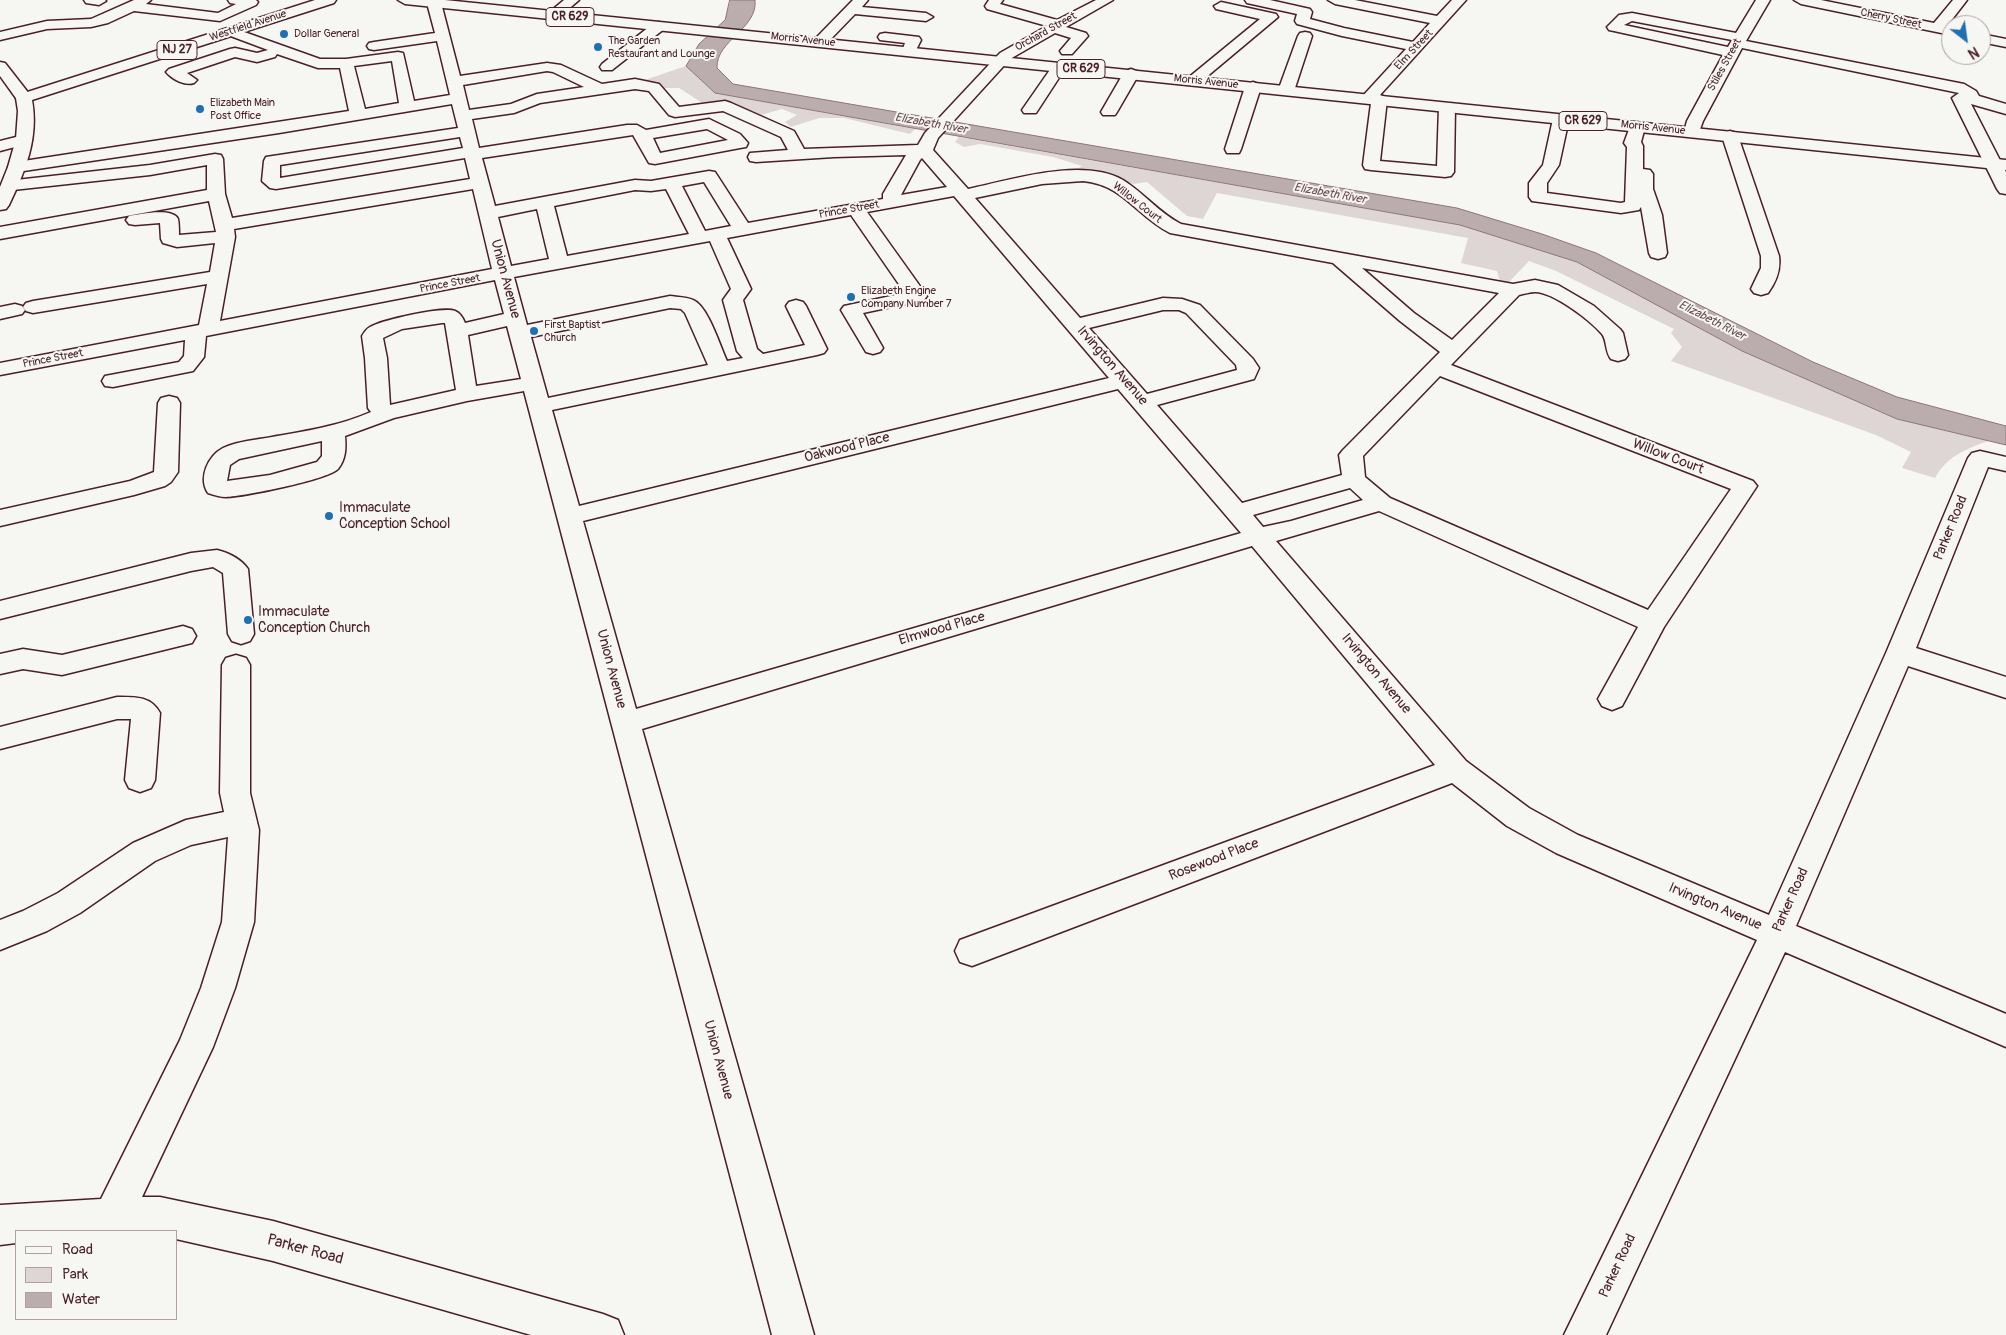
<!DOCTYPE html>
<html>
<head>
<meta charset="utf-8">
<style>
  body { margin:0 }
  #map { position:relative; width:2006px; height:1335px; overflow:hidden; background:#f6f6f2; font-family:Pangolin,sans-serif }
  canvas { display:block }
  .legend { position:absolute; left:15px; top:1230px; width:162px; height:90px; box-sizing:border-box; background:#f6f6f2; border:1px solid #b1a0a2; margin:0; padding:6px 9px; list-style:none; font-size:15px; color:#4a1f2b }
  .legend li { display:flex; align-items:center; gap:10px; height:25px }
  .legend b { width:25px; border:1px solid #b1a0a2 }
  .north { position:absolute; left:1941px; top:15px; width:50px; height:50px; box-sizing:border-box; background:#f6f6f2; border:1px solid #b1a0a2; border-radius:50%; rotate:150deg; font-size:14px; font-weight:700; line-height:20px; text-align:center; color:#4a1f2b }
  .north::after { content:''; display:block; margin:auto; width:18px; height:22px; background:#1f6fb2; clip-path:polygon(50% 0,100% 100%,50% 72%,0 100%) }
</style>
</head>
<body>
<div id="map">
<canvas width="2006" height="1335"></canvas>
<ul class="legend">
<li><b style="height:6px;background:#f6f6f2"></b>Road</li>
<li><b style="height:14px;background:#ddd6d5"></b>Park</li>
<li><b style="height:14px;background:#bbadae"></b>Water</li>
</ul>
<div class="north">N</div>
</div>
<script>
const g = document.querySelector('canvas').getContext('2d');
g.lineJoin = 'round';
function fillPath(path, color) {
  g.fillStyle = color;
  g.fill(path, 'evenodd');
}
function strokePath(path, color, width, dash) {
  g.strokeStyle = color;
  g.lineWidth = width;
  g.lineCap = dash ? 'butt' : 'round';
  g.setLineDash(dash || []);
  g.stroke(path);
}
function drawText(font, color, halo, rows, align = 'center') {
  g.font = font + ' Pangolin,sans-serif';
  g.lineWidth = 4;
  g.setLineDash([]);
  g.textBaseline = 'middle';
  g.strokeStyle = halo;
  g.fillStyle = color;
  for (const [text, x, y, turn = 0] of rows) {
    g.save();
    g.translate(x, y);
    g.rotate((+turn || 0) * Math.PI / 180);
    g.textAlign = isNaN(turn) ? turn : align;
    if (halo) g.strokeText(text, 0, 0);
    g.fillText(text, 0, 0);
    g.restore();
  }
}
fillPath(new Path2D(`
  M686,66L715,93L915,129L910,134L844,118H819L791,127L785,122L797,115L782,109L761,115L723,101L704,104L679,88H663L642,81Z
  M959,137L1460,225L1577,262L1742,351L1897,419L1988,441C1966,449 1946,457 1935,478L1902,468L1911,452L1876,435L1671,361L1682,347L1671,333L1674,329L1556,271L1529,261L1509,282H1500L1497,271L1461,263L1468,238L1217,193L1203,219L1187,216L1147,182L1133,184L1103,173L1073,171L1082,166L1053,157L980,144L964,147L955,142Z`), '#ddd6d5');
const water = new Path2D(`
  M730,0H755C758,29 716,40 717,68L733,84L1457,208L1542,234L1596,253L1813,362L1897,397L2006,426V445L1897,419L1742,351L1577,262L1460,225L715,93L686,66L699,44L725,20Z`);
fillPath(water, '#bbadae');
strokePath(water, '#8e747a', 1);
const minor = new Path2D(`
  M84,0H105L106,1L99,5L86,3Z
  M134,0H151L146,4L218,13L236,4L230,3L228,0H256L258,2L256,5L220,21L134,11L108,23L91,27L47,29L0,40V32L47,21L91,19Z
  M429,0H439L441,3L460,76L547,63L561,65L602,84L635,79L659,84L679,107L725,101L731,103L794,131L804,149L918,145L925,133L1000,53L1047,26L987,9L985,6L989,0H1003L1000,4L1057,20L1096,0H1113L1066,27L1086,33L1088,36L1072,54H1062L1060,51L1071,38L1055,33L1010,59L938,138L933,150L968,189C1011,180 1082,157 1123,180C1144,193 1159,213 1181,224L1513,284L1535,280L1558,285L1594,306L1620,329L1623,333L1628,355L1625,359L1618,361L1611,359C1605,352 1607,340 1602,334C1590,320 1553,292 1535,292C1530,292 1524,294 1519,295L1451,365L1753,481L1757,486L1664,627L1622,706L1612,710L1602,706L1598,699L1638,627L1379,511L1276,541L1466,761L1529,808L1578,835L1769,915L1886,653L1968,458L1972,453L1980,451L2006,457V471L1988,467L1916,648L2006,677V698L1908,666L1796,926L2006,1014V1047L1785,952L1606,1335H1564L1757,940L1556,853L1507,826L1452,783L972,966L960,962L955,951L960,940L1435,765L1252,546L642,729L814,1335H772L524,391L467,401L394,418L345,436C346,448 346,459 338,469C327,480 244,496 226,497C220,497 214,495 208,493C198,478 208,456 223,448C238,441 256,440 272,437C306,431 339,426 371,412L368,408L365,358L362,336C364,333 366,329 370,327C382,320 443,306 455,311C460,313 463,318 465,323L504,314L495,280L206,336L204,357L193,371L113,387L105,386L102,381L105,376L179,362L184,356L185,340L0,375V363L199,325L207,284L33,313L26,311L23,307L26,303L33,301L210,272L215,243L177,247L163,243L161,239L160,223L135,225L129,224L126,220L129,216C139,214 173,207 178,219C179,224 179,231 179,235L216,232L209,201L0,239V227L207,190V165L150,175L13,190L7,189L4,185L7,181L150,165L215,154L221,155L223,159L225,194L232,218L470,179L465,158L276,189L270,188L262,181L264,161L266,157L458,128L452,104L279,133L17,172L11,171L8,167L11,163L17,162L349,111L340,68H318L277,54L275,57L257,62L235,57L187,73L197,80L194,83C185,86 173,80 166,72L169,69L230,49L235,48L257,53L268,50L228,35L226,32L228,29L233,28L320,59H346L398,52L403,53L414,101L450,95L437,41L374,50L369,49L367,46L369,43L374,42L435,33L427,3ZM392,61L399,103L365,109L354,66ZM547,71L553,72L584,87L537,94L511,104L469,110L463,85ZM635,89L649,91L669,115L675,117L723,111L781,137L788,150L750,153L748,157L750,161L756,162L834,157L906,155L883,194V199L748,223L715,172L709,171L651,181L635,180L495,206L482,158L633,135L649,163L655,164L740,148L746,147L748,143L740,134L709,119L646,130L637,125H627L479,148L472,119L514,113L540,103ZM707,129L728,140L660,153L653,138ZM460,137L463,148L280,178V165ZM922,158L947,187L901,195L920,160ZM1083,181C1124,185 1135,215 1170,233L1333,263L1400,321L1440,352L1343,450L1339,455L1342,475L1242,503L1157,405L1254,379L1259,368L1253,359L1200,305L1182,299L1163,298L1080,318L975,198L1042,184ZM704,182L731,226L705,231L682,186ZM473,189L492,269L220,321L235,237L234,229ZM666,189L689,234L567,256L554,206L635,190L651,191ZM954,196L1109,378L579,506L552,410L817,355L824,353L827,349L806,306L803,302L796,300L789,302L786,306L805,345L763,354L757,349L743,300L751,289L727,238L851,215L905,293L844,306L841,310L866,352L873,354L880,352L883,348L863,313L924,300L927,296L867,212ZM537,209L549,259L511,266L498,217ZM710,241L731,289L723,300L737,351L743,358L727,361C720,346 708,306 693,300C687,297 677,297 670,296L527,325L514,277ZM1362,268L1499,293L1452,340L1414,313ZM670,308L681,309L685,313L708,365L548,398L531,337ZM1163,310H1179L1186,313L1236,365L1237,370L1147,394L1089,328ZM442,323H445L456,390L390,405L387,358L383,338L402,329ZM507,326L521,379L476,386L468,335ZM1440,376L1731,489L1648,610L1390,498L1365,477L1363,456ZM1118,389L1241,533L636,709L583,521ZM322,441V456L317,462L270,475L227,481L230,465L239,459ZM1350,488L1363,500L1291,521L1263,527L1253,515Z
  M564,0H579L558,18H548L546,15Z
  M853,0H868L862,7L926,13L933,17L926,21L855,14L825,45H815L813,42L815,39Z
  M1245,0H1270L1310,9L1312,12L1310,19L1344,28L1413,42L1430,23L1335,4L1328,0H1355L1437,16L1452,0H1466L1380,95L1385,97L1387,100L1380,161L1437,166L1439,107L1441,104H1453L1455,107L1454,172L1451,176L1445,177L1371,170L1365,169L1363,165L1371,103L1362,102L1360,99L1406,49L1342,36L1297,24L1295,21L1297,14L1247,3Z
  M1756,0H1770L1746,41L1964,84L1976,91L1979,96L2006,104V114L1971,104L2006,172V194L2000,193L1997,189L1952,98L1959,93L1742,48L1703,121L1698,135H1686L1684,132L1687,121L1723,55L1614,31L1609,30L1607,27L1619,15L1632,13L1736,33ZM1632,21L1732,40L1728,47L1624,25Z
  M1794,0H1821L1934,23L1953,0H1967L1947,26L1951,27V35L1801,4Z
  M1221,2L1276,14L1278,17L1198,84H1188L1185,81L1188,78L1260,19L1216,9L1214,6Z
  M659,22L666,26L664,29L612,70H602L600,67L602,64L654,23Z
  M1305,32L1310,33L1312,36L1294,91L1291,94H1281L1278,91L1298,36L1300,33Z
  M885,33L919,37L921,40L914,54H904L902,51L905,43L880,40L878,37L880,34Z
  M1981,34L2006,39V47L1981,42Z
  M0,62L5,63L30,95L32,98L30,101H18L0,76Z
  M1059,63L1064,64L1066,67L1038,110L1036,113H1024L1022,110L1054,64Z
  M1131,69L1136,71L1139,74L1117,112L1115,115H1103L1101,112L1123,74L1126,71Z
  M1253,82L1258,84L1261,87L1241,149L1239,153H1227L1225,149L1245,87L1248,84Z
  M1561,114L1567,116L1569,119L1559,165L1547,183V193L1621,203L1625,202L1627,147L1624,143L1631,124H1643L1645,127L1641,142L1643,146V169L1650,170L1653,174V189L1662,215L1667,253L1665,257L1658,259L1651,257L1649,253L1641,207L1639,210L1621,213L1532,201L1529,197V183L1543,165L1553,119L1555,116Z
  M1730,131L1736,133L1738,136L1779,256C1781,270 1776,282 1768,293L1761,295L1754,293L1751,289L1761,268V256L1722,136L1724,133Z
  M24,135L30,137L32,140L30,143L0,151V141Z
  M15,304L22,306L25,310L22,314L0,319V307Z
  M169,396L177,398L180,403L178,472L171,482L165,486L134,495L0,526V510L130,481L154,472L158,403L161,398Z
  M217,550C229,553 241,559 248,569L254,634L250,641L241,644L232,641L228,634L223,573L213,567L191,571L0,619V601L191,553Z
  M183,626L192,629L196,636L192,643L62,675L23,669L0,674V654L23,649L62,655Z
  M236,655L246,658L250,665V793L259,830L254,922L235,988L213,1047L142,1197H160L273,1221L603,1314L618,1320L624,1335H531L273,1261L176,1239V1231H16V1243L0,1245V1205L101,1199L180,1040L201,988L222,922L228,837L191,845L155,861L80,913L47,931L0,950V920L23,911L58,893L133,843L186,820L224,812L220,793L222,665L226,658Z
  M117,697C135,697 151,696 160,713L155,780L151,788L140,792L129,788L125,780L131,719H117L0,749V727Z`);
const major = new Path2D(`
  M315,0H336L334,3L32,100C39,138 25,172 9,205L6,209L0,210V187L8,167L16,139L18,111L16,98L18,95Z
  M398,0H445L2006,160V170L405,4Z`);
strokePath(minor, '#4a1f2b', 3);
strokePath(major, '#4a1f2b', 3);
fillPath(minor, '#f6f6f2');
fillPath(major, '#f6f6f2');
for (const [x, y, r, color] of [
  [284,34,5,"#1f6fb2"],
  [598,47,5,"#1f6fb2"],
  [200,109,5,"#1f6fb2"],
  [851,297,5,"#1f6fb2"],
  [534,331,5,"#1f6fb2"],
  [329,516,5,"#1f6fb2"],
  [248,620,5,"#1f6fb2"]
]) {
  const dot = new Path2D();
  dot.arc(x, y, r, 0, 2 * Math.PI);
  g.fillStyle = color;
  g.fill(dot);
  strokePath(dot, '#f6f6f2', 2);
}
drawText('11px', '#4a1f2b', '#f6f6f2', [
  ["Cherry Street",1891,19,12],
  ["Westfield Avenue",248,26,-18],
  ["Orchard Street",1046,32,-29],
  ["Morris Avenue",803,40,6],
  ["Elm Street",1414,50,-47],
  ["Stiles Street",1725,65,-61],
  ["Morris Avenue",1206,82,6],
  ["Morris Avenue",1653,128,6],
  ["Willow Court",1137,203,38],
  ["Prince Street",849,210,-10],
  ["Prince Street",450,284,-11],
  ["Prince Street",53,359,-11]
]);
drawText('11px', '#4a1f2b', '#f6f6f2', [
  ["Dollar General",294,34],
  ["The Garden",608,41],
  ["Restaurant and Lounge",608,54],
  ["Elizabeth Main",210,103],
  ["Post Office",210,116],
  ["Elizabeth Engine",861,291],
  ["Company Number 7",861,304],
  ["First Baptist",544,325],
  ["Church",544,338]
], 'left');
for (const [x, y, w] of [
  [570,17,48],
  [177,50,40],
  [1081,69,48],
  [1583,121,48]
]) {
  const box = new Path2D();
  box.roundRect(x - w / 2, y - 9.5, w, 19, 4);
  g.fillStyle = '#f6f6f2';
  g.fill(box);
  strokePath(box, '#4a1f2b', 1);
}
drawText('bold 12px', '#4a1f2b', null, [
  ["CR 629",570,17],
  ["NJ 27",177,50],
  ["CR 629",1081,69],
  ["CR 629",1583,121]
]);
drawText('italic 12px', '#6c4a52', '#f6f6f2', [
  ["Elizabeth River",931,124,10],
  ["Elizabeth River",1330,194,10],
  ["Elizabeth River",1712,321,27]
]);
drawText('14px', '#4a1f2b', '#f6f6f2', [
  ["Union Avenue",505,279,75],
  ["Irvington Avenue",1112,366,49],
  ["Oakwood Place",847,448,-14],
  ["Willow Court",1668,457,21],
  ["Parker Road",1951,528,-68],
  ["Elmwood Place",942,629,-16],
  ["Union Avenue",611,669,75],
  ["Irvington Avenue",1376,674,50],
  ["Rosewood Place",1214,860,-21],
  ["Parker Road",1791,900,-66],
  ["Irvington Avenue",1715,907,23],
  ["Union Avenue",718,1060,75],
  ["Parker Road",1618,1266,-65]
]);
drawText('14px', '#4a1f2b', '#f6f6f2', [
  ["Immaculate",339,508],
  ["Conception School",339,524],
  ["Immaculate",258,612],
  ["Conception Church",258,628]
], 'left');
drawText('16px', '#4a1f2b', '#f6f6f2', [
  ["Parker Road",305,1250,15]
]);
</script>
</body>
</html>
